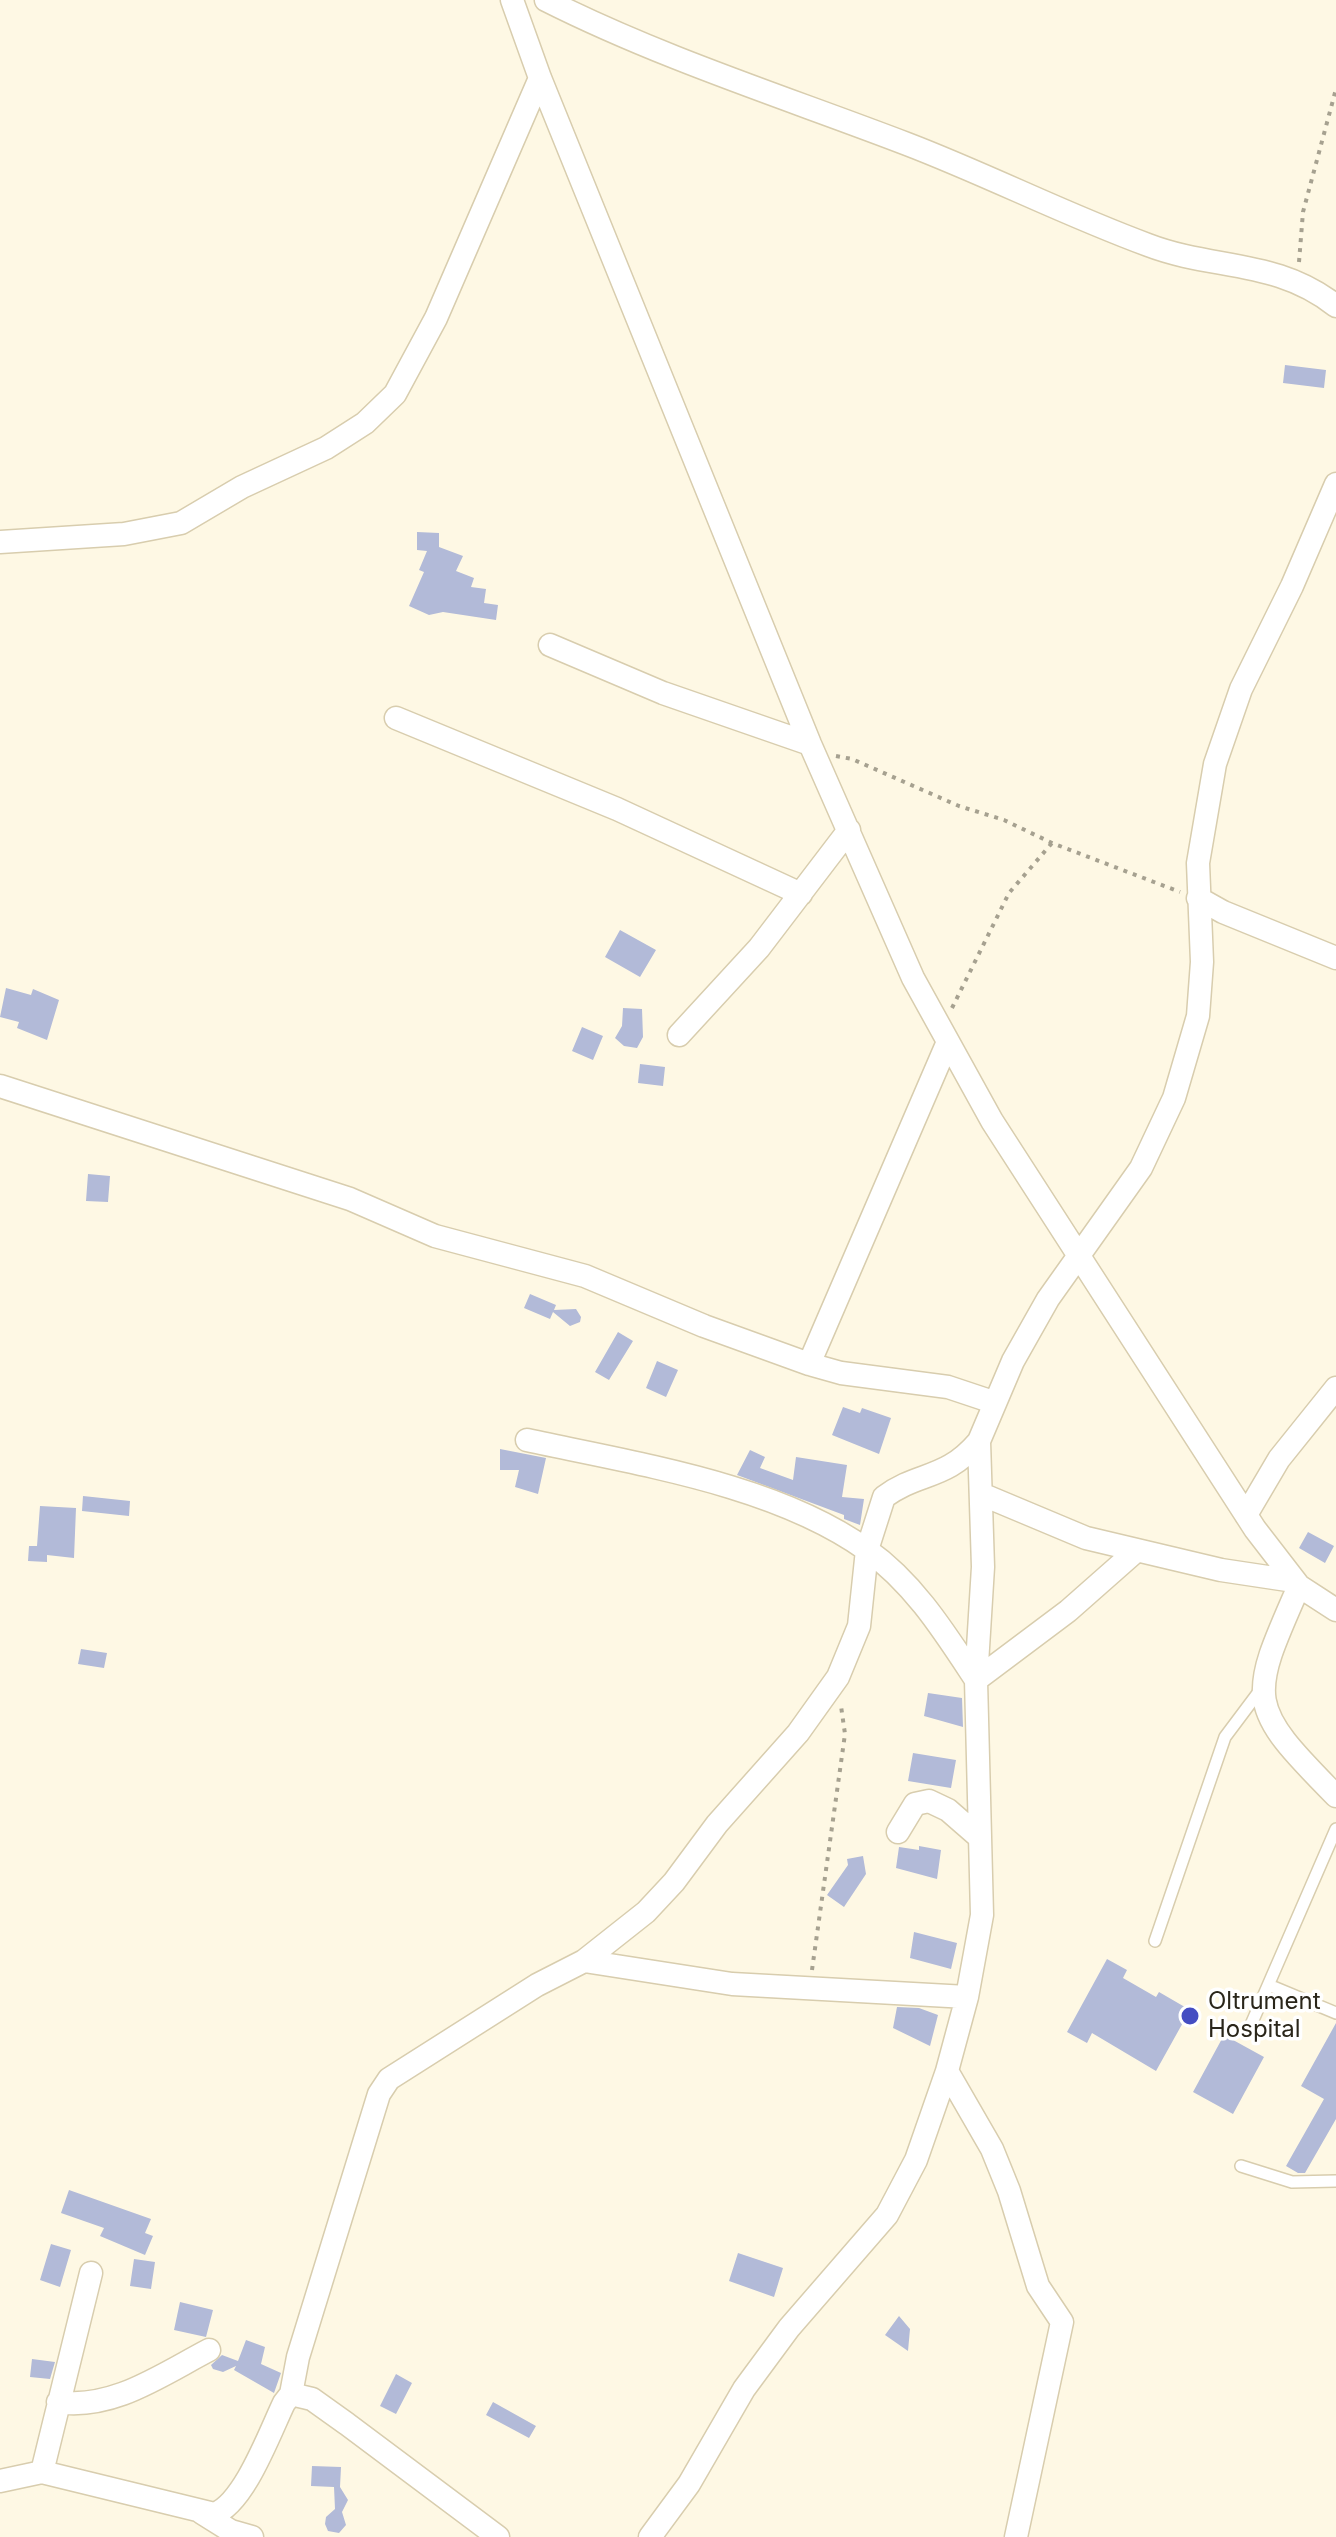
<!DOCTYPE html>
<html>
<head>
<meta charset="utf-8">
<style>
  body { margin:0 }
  canvas { display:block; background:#fef8e4 }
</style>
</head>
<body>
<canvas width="1336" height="2537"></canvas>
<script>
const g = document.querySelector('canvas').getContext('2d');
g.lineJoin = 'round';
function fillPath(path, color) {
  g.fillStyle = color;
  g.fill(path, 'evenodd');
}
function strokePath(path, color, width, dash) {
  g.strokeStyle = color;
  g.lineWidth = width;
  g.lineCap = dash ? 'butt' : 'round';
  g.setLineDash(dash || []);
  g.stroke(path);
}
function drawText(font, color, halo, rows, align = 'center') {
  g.font = font + ' Inter,sans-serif';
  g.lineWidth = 7;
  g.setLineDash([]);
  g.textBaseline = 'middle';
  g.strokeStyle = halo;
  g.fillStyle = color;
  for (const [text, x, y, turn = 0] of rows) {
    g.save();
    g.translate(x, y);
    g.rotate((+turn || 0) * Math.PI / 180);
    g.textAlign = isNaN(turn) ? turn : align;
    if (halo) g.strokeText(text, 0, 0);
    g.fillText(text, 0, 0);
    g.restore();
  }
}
fillPath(new Path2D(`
  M1285,365L1326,370L1324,388L1283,383Z
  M417,532L439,533V547L463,556L456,571L474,578L471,587L486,589L484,603L498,605L496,620L443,612L429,615L409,606L424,572L419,570L427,551L417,550Z
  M620,930L656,950L640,977L605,957Z
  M6,988L31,995L33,989L59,1000L47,1040L17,1028L19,1022L0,1017Z
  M623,1008L642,1009L643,1037L637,1048L624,1046L615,1038L622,1026Z
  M582,1027L603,1036L593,1060L572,1051Z
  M640,1064L665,1067L663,1086L638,1083Z
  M88,1174L110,1176L108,1202L86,1201Z
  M530,1294L556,1305L554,1310L576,1309L581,1317L580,1322L570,1326L553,1312L550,1319L524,1308Z
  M618,1332L633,1341L609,1380L595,1372Z
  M657,1361L678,1370L666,1397L646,1388Z
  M843,1407L860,1413L862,1408L891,1418L879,1454L832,1435Z
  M500,1449L546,1458L538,1494L515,1487L519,1470H500Z
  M750,1450L765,1457L760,1468L793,1480L796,1457L847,1465L842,1497L864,1499L860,1525L844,1519V1515L737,1475Z
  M83,1496L130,1501L129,1516L82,1511Z
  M40,1506L76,1508L74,1558L47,1555V1562L28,1561L29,1546H37Z
  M1308,1532L1334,1546L1325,1563L1299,1548Z
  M81,1649L107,1653L104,1668L78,1664Z
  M928,1693L962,1698L963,1727L924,1716Z
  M913,1753L956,1760L951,1788L908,1781Z
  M919,1846L941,1850L937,1879L896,1868L899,1847L919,1850Z
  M863,1856L866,1874L844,1907L827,1895L848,1865L847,1859Z
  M914,1932L957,1943L951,1969L910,1958Z
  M1107,1959L1127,1970L1123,1978L1156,1997L1159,1992L1190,2010L1156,2071L1092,2033L1087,2043L1067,2032Z
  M897,2007L919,2008L938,2015L930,2046L893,2028Z
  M1336,2023V2119L1305,2173H1298L1286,2166L1324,2099L1301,2086Z
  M1224,2035L1264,2057L1233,2114L1193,2092Z
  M69,2190L151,2219L145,2233L153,2236L145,2255L100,2236L104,2228L61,2213Z
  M51,2244L71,2250L60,2287L40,2280Z
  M738,2253L783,2268L774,2297L729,2281Z
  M134,2259L155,2262L151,2289L130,2286Z
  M180,2302L213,2310L206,2337L174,2330Z
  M899,2316L910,2329L908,2351L885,2335Z
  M246,2340L265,2347L261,2364L281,2373L274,2393L234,2370L236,2366L223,2372L213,2369L211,2365L222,2355L238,2361Z
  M32,2359L55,2362L50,2379L30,2377Z
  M396,2374L412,2383L396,2414L380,2406Z
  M493,2402L536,2426L529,2438L486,2415Z
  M312,2466L341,2467L340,2487L348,2500L342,2512L346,2525L339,2533L328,2531L325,2524L326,2517L335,2509L334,2487L311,2486Z`), '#b2bad8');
const service = new Path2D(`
  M1155,1941L1225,1737L1261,1689
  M1271,1986L1336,2013
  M1250,2027L1336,1829
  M1241,2166L1292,2182L1336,2181`);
const minor = new Path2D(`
  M512,0L540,78L810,744L913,978L992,1121L1255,1529L1299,1586L1336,1610
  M546,0C661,58 787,98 907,144C988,175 1066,215 1148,245C1213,270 1277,259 1336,306
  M0,542L124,534L181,523L242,487L326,448L365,423L395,394L436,318L540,78
  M550,645L663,693L810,744
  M396,718L617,809L801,894
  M1198,898L1223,912L1336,958
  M679,1035L759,948L849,830
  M0,1086L350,1199L435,1236L585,1276L704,1326L809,1364L841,1373L948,1387L993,1402
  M809,1364L947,1044
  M527,1440C636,1464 775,1484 867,1550C914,1583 945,1633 976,1680L1068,1611L1136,1551
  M981,1494L1086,1538L1221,1570L1294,1581
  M1246,1515L1279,1459L1336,1388
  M1299,1586C1248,1701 1246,1705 1336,1796
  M898,1832L915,1804L929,1801L948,1810L979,1837
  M584,1961L732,1984L967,1997
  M947,2071L992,2149L1009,2191L1038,2286L1062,2322L1016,2537
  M291,2394L298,2357L379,2094L389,2079L537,1985L584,1961L646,1912L674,1882L717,1824L798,1733L838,1677L859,1626L867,1550L884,1497C919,1471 945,1481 979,1441
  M58,2402C113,2410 161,2375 209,2350
  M42,2472L91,2273
  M0,2481L42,2472L214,2514C244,2504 270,2432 284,2403L291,2394L312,2399L347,2424L498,2537
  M202,2513L231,2531L252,2537
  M650,2537L689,2484L744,2389L789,2328L887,2215L916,2160L947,2071L967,1997L982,1915L976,1680L983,1567L979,1441L1013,1361L1048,1299L1141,1168L1174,1098L1198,1016L1202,962L1198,863L1215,764L1241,689L1292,586L1336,484`);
strokePath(service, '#d8cdae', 14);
strokePath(minor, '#d8cdae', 25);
strokePath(new Path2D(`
  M1299,262L1303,212L1336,89
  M836,756L852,759L959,806L1004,820L1052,843L1180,892
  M952,1008L1009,893L1052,843
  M812,1970L845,1734L841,1706`), '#a6a190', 4, [4, 6]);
strokePath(service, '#fff', 11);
strokePath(minor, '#fff', 22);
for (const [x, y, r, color] of [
  [1190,2016,10,"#444dc2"]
]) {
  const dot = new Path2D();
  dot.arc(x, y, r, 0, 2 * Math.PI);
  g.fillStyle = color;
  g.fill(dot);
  strokePath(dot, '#fff', 3);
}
drawText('24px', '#2a261a', '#fff', [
  ["Oltrument",1208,2002],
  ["Hospital",1208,2030]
], 'left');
</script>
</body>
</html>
